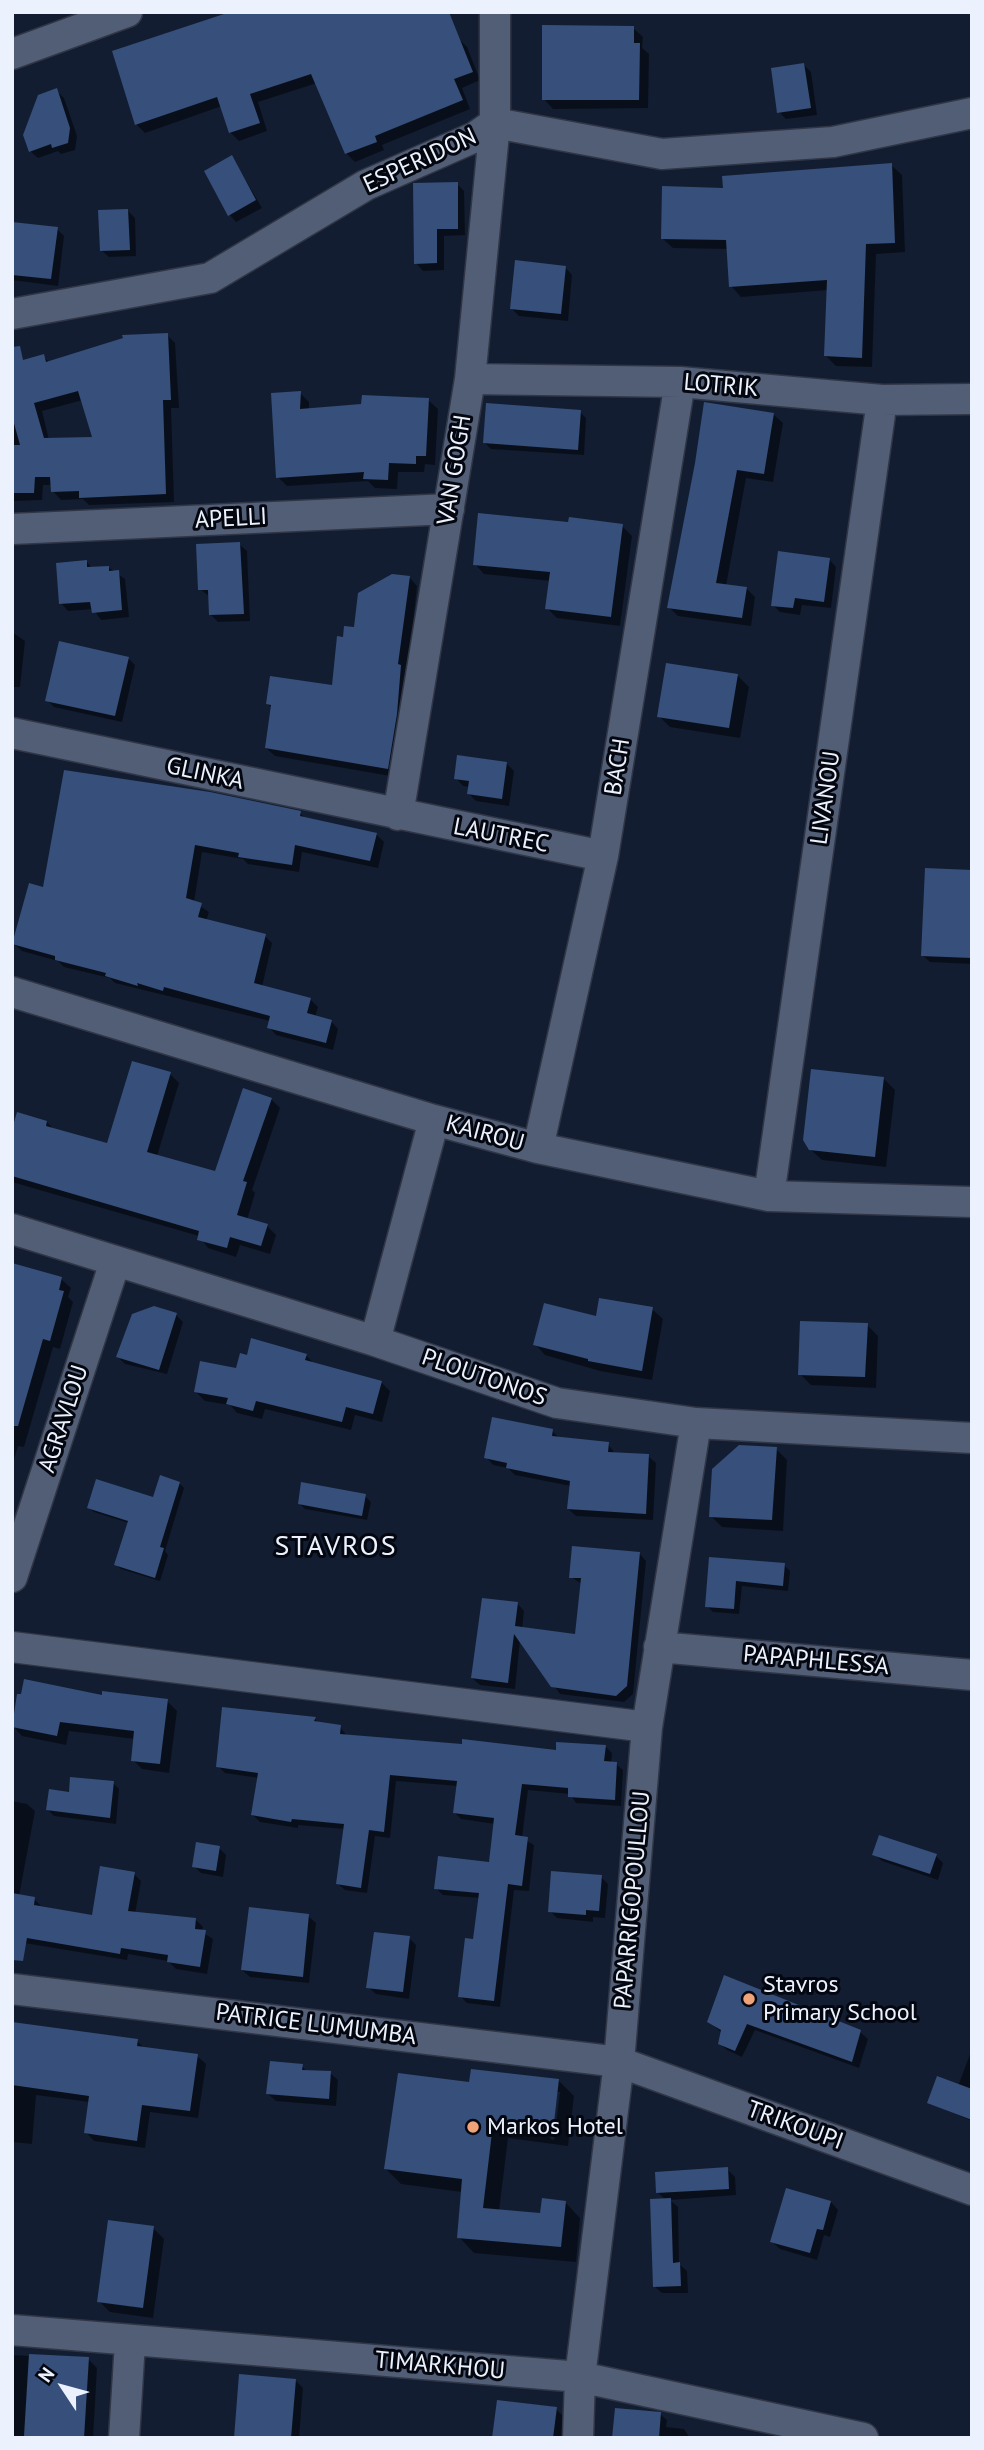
<!DOCTYPE html>
<html>
<head>
<meta charset="utf-8">
<style>
  body { margin:0 }
  #map { position:relative; width:984px; height:2450px; overflow:hidden; background:#121d31; font-family:"PT Sans",sans-serif }
  canvas { display:block }
  .frame { position:absolute; inset:0; border:14px solid #ebf2fd; pointer-events:none }
  .north { position:absolute; left:28px; top:2352px; width:70px; height:70px; -webkit-text-stroke:5px #040710; paint-order:stroke; rotate:306deg; font-size:19px; font-weight:700; line-height:28px; text-align:center; color:#ebf2fd }
  .north::after { content:''; display:block; margin:auto; width:24px; height:32px; background:#ebf2fd; clip-path:polygon(50% 0,100% 100%,50% 72%,0 100%) }
</style>
</head>
<body>
<div id="map">
<canvas width="984" height="2450"></canvas>
<div class="frame"></div>
<div class="north">N</div>
</div>
<script>
const g = document.querySelector('canvas').getContext('2d');
g.lineJoin = 'round';
function fillPath(path, color) {
  g.fillStyle = color;
  g.fill(path, 'evenodd');
}
function strokePath(path, color, width, dash) {
  g.strokeStyle = color;
  g.lineWidth = width;
  g.lineCap = dash ? 'butt' : 'round';
  g.setLineDash(dash || []);
  g.stroke(path);
}
function drawText(font, color, halo, rows, align = 'center') {
  g.font = font + ' "PT Sans",sans-serif';
  g.lineWidth = 6;
  g.setLineDash([]);
  g.textBaseline = 'middle';
  g.strokeStyle = halo;
  g.fillStyle = color;
  for (const [text, x, y, turn = 0] of rows) {
    g.save();
    g.translate(x, y);
    g.rotate((+turn || 0) * Math.PI / 180);
    g.textAlign = isNaN(turn) ? turn : align;
    if (halo) g.strokeText(text, 0, 0);
    g.fillText(text, 0, 0);
    g.restore();
  }
}
fillPath(new Path2D(`
  M237,12L459,39L467,47L480,80L462,88L470,109L382,145L384,150L355,162L346,153L317,83L258,102L267,131L239,141L230,132L222,106L145,133L136,124Z
  M633,28L643,37L642,48L649,54L648,108L553,109L544,99Z
  M804,65L811,72L817,115L786,119L779,112Z
  M56,90L64,98L77,136L75,150L61,154L58,151L38,158L30,151Z
  M232,157L262,208L236,222L229,214Z
  M891,165L902,175L905,252L876,254L872,367L836,366L826,356L828,290L741,297L731,286L729,249L673,248L662,238L725,190Z
  M457,184L464,191L465,235L444,236V270L423,271L416,263Z
  M128,211L135,218L136,256L109,257L101,250Z
  M12,224L57,229L64,236L58,286L12,280Z
  M565,267L572,275L568,321L519,316L512,309Z
  M167,335L175,343L179,408H171L174,502L89,505L83,499L61,500L53,491L52,485H43L42,500L13,501L12,364L43,356L50,363ZM83,400L94,438L49,440L42,411Z
  M300,393L309,402V410L428,400L438,409L435,465L425,464L424,472H398L397,489L375,488L368,481L287,486L278,477Z
  M580,412L586,418L584,455L491,449L485,443Z
  M773,414L783,423L773,482L746,478L726,586L746,588L755,597L751,626L678,616L669,607L697,464Z
  M570,524L622,526L632,536L620,626L557,618L547,608L551,581L484,574L475,564Z
  M239,544L247,551L250,621L218,622L211,615L210,597L200,589Z
  M829,559L836,567L831,608L802,605L800,615L780,612L773,605Z
  M87,562L93,569L108,567L125,579L129,617L101,620L93,609L68,611L61,603Z
  M409,577L417,586L396,777L275,756L266,748L273,709L268,704L333,687L345,639Z
  M12,632L25,641L20,687H12Z
  M128,658L135,665L122,722L54,707L47,700Z
  M738,676L749,687L740,738L670,727L659,716Z
  M506,763L514,771L509,806L476,801L469,794L470,787L463,786L456,778Z
  M300,813L306,819L376,834L384,842L378,868L302,852L299,872L248,864L243,859L202,852L194,902L209,912L206,921L265,936L272,943L262,987L310,999L318,1007L315,1017L331,1021L338,1029L333,1050L276,1035L269,1027L270,1021L115,983L110,978L64,967L58,961L22,951L14,944L44,889Z
  M972,872V964L930,962L922,955Z
  M170,1074L179,1083L157,1156L216,1173L271,1099L280,1108L252,1190L255,1193L247,1220L267,1226L276,1235L270,1254L240,1245L236,1257L208,1248L199,1236L12,1182V1136L47,1122L54,1130L108,1145Z
  M884,1079L895,1090L886,1167L822,1160L810,1149Z
  M12,1266L61,1279L71,1288L68,1297L73,1302L60,1349L53,1347L24,1447L18,1446L12,1467Z
  M652,1309L663,1319L652,1380L600,1371L545,1355L535,1344L597,1318Z
  M176,1315L183,1322L167,1374L125,1364L118,1357Z
  M867,1325L878,1336L876,1388L811,1385L800,1374Z
  M306,1355L315,1365L381,1382L390,1391L382,1422L355,1415L351,1430L265,1409L262,1419L237,1413L230,1405L205,1401L196,1392L237,1370L248,1357Z
  M552,1431L560,1438L608,1444L615,1454L648,1456L656,1463L653,1520L576,1516L568,1509L571,1486L515,1475L508,1468L493,1465L486,1457Z
  M776,1449L787,1460L783,1531L722,1527L711,1516Z
  M179,1483L184,1488L165,1551L168,1555L160,1581L121,1569L116,1565L129,1523L94,1512L89,1508L154,1499Z
  M365,1496L371,1502L367,1520L305,1509L299,1503Z
  M639,1553L646,1561L633,1694L624,1702L560,1694L520,1640L515,1689L480,1685L472,1678L517,1603L524,1611L522,1629L576,1636L582,1584L571,1577Z
  M711,1559L784,1565L790,1571L788,1591L742,1586L739,1614L713,1612L707,1606Z
  M167,1701L177,1711L169,1773L142,1769L133,1760L135,1739L69,1731L66,1745L22,1736L13,1726Z
  M315,1719L320,1724L340,1727L347,1736L557,1752L605,1746L612,1753L611,1763L616,1764L623,1770L621,1806L576,1803L570,1794L528,1790L522,1838L534,1845L529,1891L514,1890L500,2007L467,2003L460,1996L475,1941L480,1898L443,1895L436,1888L490,1864L495,1824L461,1819L454,1812L458,1786L396,1781L390,1838L375,1836L367,1893L345,1890L338,1884L345,1829L298,1825V1828L260,1822L253,1815L259,1778L225,1773L218,1766Z
  M113,1783L119,1789L116,1824L54,1816L48,1810L70,1794Z
  M12,1801L27,1804L35,1811L19,1896L34,1899L41,1906L93,1917L134,1874L141,1881L135,1914L196,1920L203,1927L202,1932L213,1939L207,1974L176,1969L168,1961L128,1954L127,1960L12,1941Z
  M219,1848L226,1855L223,1877L201,1873L194,1866Z
  M874,1854L936,1856L943,1863L938,1880L882,1861Z
  M601,1877L608,1884L605,1918L593,1917V1922L557,1918L550,1911Z
  M308,1916L316,1923L309,1983L250,1977L242,1970Z
  M409,1938L416,1945L409,1999L376,1994L368,1987Z
  M725,1977L860,2032L868,2039L859,2068L755,2030L742,2057L727,2050L719,2043L722,2033L709,2022Z
  M12,2024L137,2041L145,2049L197,2056L206,2064L198,2118L150,2112L145,2148L94,2141L86,2132L90,2102L36,2095L32,2144L12,2142Z
  M972,2049V2121L929,2103L958,2086Z
  M302,2066L307,2072L330,2073L338,2080L336,2106L276,2101L268,2094Z
  M559,2081L574,2096L568,2146L508,2138L499,2211L542,2215L565,2202L580,2218L576,2262L474,2253L459,2237L462,2192L401,2184L386,2169L471,2084ZM556,2092H560L554,2140L550,2139Z
  M727,2169L735,2177L736,2195L670,2200L678,2207L679,2264L687,2271L688,2293H662L654,2286L666,2200L658,2193Z
  M831,2202L838,2210L830,2237L824,2235L817,2260L780,2249L772,2242Z
  M153,2228L164,2239L153,2318L110,2312L99,2301Z
  M12,2355L88,2359L97,2368L93,2438H12Z
  M296,2381L303,2388L299,2438H236Z
  M556,2409L567,2420L565,2438H494Z
  M660,2414L667,2420L666,2427L684,2429L690,2438H614Z`), '#0007');
fillPath(new Path2D(`
  M230,12H449L473,72L454,79L463,100L375,136L377,142L345,154L311,74L250,94L260,123L229,133L217,97L135,125L112,51Z
  M542,25L634,26V43H640L639,100H542Z
  M804,63L811,108L777,113L771,68Z
  M57,88L70,128L68,143L52,148L51,144L29,152L23,135L38,95Z
  M232,155L256,200L228,216L204,171Z
  M892,163L895,243L866,244L862,358L824,356L827,280L729,287L726,240L661,239L662,186L723,188L722,176Z
  M458,182V229H437V263L414,264L413,183Z
  M128,209L130,250L100,251L98,210Z
  M12,222L58,227L51,279L12,275Z
  M515,260L566,266L561,314L510,309Z
  M168,333L171,400H163L166,494L79,498V491L51,492L50,477H35L34,493H12V445H20L12,416V347L20,346L23,360L44,354L46,362L123,338L122,335ZM78,391L92,437L44,438L34,403Z
  M301,391L300,409L361,404L362,395L429,398L426,456H416V464L389,463L388,480L363,479L364,472L276,478L271,393Z
  M704,402L774,413L764,474L737,470L716,583L747,587L742,618L667,608L695,463Z
  M486,403L581,410L578,450L483,443Z
  M478,513L568,522L569,517L623,524L611,617L545,609L550,572L473,565Z
  M240,542L244,614L209,615L208,590H198L196,544Z
  M778,551L830,558L824,602L795,598L793,608L771,606Z
  M87,560V567L109,566V571L119,570L122,610L92,613L90,602L59,604L56,563Z
  M392,574L410,576L398,664L401,665L397,714L388,769L265,748L271,705L266,704L270,676L332,685L337,636L343,637L344,626L354,627L358,593Z
  M59,641L129,657L115,716L45,701Z
  M666,663L738,674L729,728L657,717Z
  M457,755L507,762L502,799L467,794L469,781L454,779Z
  M64,770L210,792L301,811L300,816L377,833L370,861L295,845L292,865L238,857L239,853L195,845L186,898L202,903L198,917L266,934L254,983L311,998L307,1013L332,1020L326,1043L267,1028L270,1016L164,987L163,991L137,983L138,986L105,976L106,973L55,960V956L12,944L29,883L43,887Z
  M925,868L972,870V958L921,956Z
  M132,1061L171,1072L147,1152L215,1171L243,1088L272,1098L243,1181L247,1182L237,1215L268,1224L261,1246L230,1237L227,1248L197,1240L199,1231L12,1176V1129L17,1112L47,1121L46,1126L107,1143Z
  M811,1069L884,1077L875,1157L809,1150L803,1140Z
  M12,1263L62,1277L59,1290L64,1291L50,1341L43,1339L18,1426H12Z
  M599,1298L653,1307L642,1371L588,1361V1359L533,1345L544,1303L596,1316Z
  M154,1306L177,1313L159,1370L116,1357L132,1314Z
  M800,1321L868,1323L865,1377L798,1375Z
  M251,1338L307,1354L305,1360L382,1381L373,1414L346,1407L342,1422L256,1401L253,1411L226,1404L228,1398L194,1392L200,1361L236,1368L240,1353L247,1355Z
  M492,1417L553,1429L552,1436L609,1442L608,1452L649,1454L646,1514L567,1509L570,1481L506,1468L507,1463L484,1458Z
  M739,1445L777,1447L772,1520L709,1517L712,1469Z
  M160,1475L180,1482L160,1547L164,1548L155,1578L114,1565L128,1521L87,1508L96,1479L153,1497Z
  M301,1482L366,1494L362,1516L298,1504Z
  M572,1546L640,1552L627,1686L616,1696L551,1687L514,1634L508,1683L471,1678L482,1598L518,1602L515,1626L575,1634L581,1578H569Z
  M709,1557L785,1563L783,1586L736,1581L734,1609L705,1607Z
  M24,1679L102,1695V1691L168,1699L160,1764L131,1761L134,1731L60,1722L57,1736L12,1727L17,1694H21Z
  M222,1707L316,1717L314,1721L341,1725L340,1734L462,1744V1739L556,1750V1742L606,1745L604,1761L617,1762L615,1800L568,1797V1788L522,1784L515,1835L528,1837L522,1886L508,1884L494,2001L458,1997L465,1938L473,1939L479,1893L434,1889L438,1856L489,1862L494,1818L453,1813L457,1781L390,1775L384,1832L369,1830L361,1888L336,1884L344,1824L292,1819L291,1822L251,1815L258,1773L216,1767Z
  M70,1777L114,1781L110,1818L46,1810L49,1789L69,1792Z
  M879,1835L937,1854L930,1874L872,1855Z
  M196,1842L220,1846L216,1871L192,1867Z
  M100,1866L135,1872L128,1911L196,1918L195,1929L206,1930L200,1967L167,1962L168,1955L121,1948L120,1954L27,1938L23,1961L12,1960V1893L35,1897L34,1905L92,1915Z
  M551,1871L602,1875L599,1911L586,1910V1915L548,1912Z
  M249,1907L309,1914L303,1977L241,1970Z
  M374,1932L410,1936L403,1992L366,1988Z
  M724,1975L861,2030L852,2062L747,2024L735,2051L718,2044L721,2030L707,2022Z
  M12,2022L138,2039L137,2046L198,2054L190,2111L142,2105L137,2141L84,2133L89,2096L12,2085Z
  M270,2061L303,2064L302,2070L331,2071L329,2099L266,2094Z
  M471,2069L559,2079L553,2131L493,2124L483,2208L540,2213L542,2198L566,2201L561,2247L457,2238L462,2179L384,2169L398,2073L469,2082Z
  M937,2076L972,2089V2120L927,2103Z
  M728,2167L729,2189L656,2193L655,2172Z
  M786,2188L831,2201L823,2230L817,2229L810,2253L770,2242Z
  M671,2198L673,2263L680,2262L681,2286L653,2287L650,2199Z
  M108,2220L154,2226L143,2308L97,2302Z
  M29,2354L89,2357L84,2438L24,2436Z
  M239,2374L296,2379L291,2438H234Z
  M497,2400L557,2407L553,2438H492Z
  M615,2408L661,2412L659,2438H612Z`), '#374f7b');
const street = new Path2D(`
  M12,54L127,12
  M12,314L210,278L366,185L475,137L495,123L662,154L833,142L972,113
  M470,379L680,382L882,400L972,399
  M12,529L449,509
  M12,733L603,856
  M398,815L470,379L495,123V12
  M12,992L434,1120L538,1148L769,1196L972,1202
  M538,1148L603,856L680,382
  M769,1196L882,400
  M12,1229L375,1341L557,1403L696,1423L972,1438
  M375,1341L434,1120
  M12,1577L115,1262
  M12,1647L647,1727
  M659,1647L972,1675
  M12,1989L619,2062L972,2190
  M12,2330L580,2377L863,2438
  M124,2438L130,2342
  M578,2438L580,2377L619,2062L647,1727L696,1423`);
strokePath(street, '#303646', 33);
strokePath(street, '#515e76', 30);
for (const [x, y, r, color] of [
  [749,1999,7,"#f0a278"],
  [473,2127,7,"#f0a278"]
]) {
  const dot = new Path2D();
  dot.arc(x, y, r, 0, 2 * Math.PI);
  g.fillStyle = color;
  g.fill(dot);
  strokePath(dot, '#040710', 2.5);
}
drawText('24px', '#ebf2fd', '#040710', [
  ["ESPERIDON",420,161,-25],
  ["LOTRIK",721,386,5],
  ["VAN GOGH",455,470,-81],
  ["APELLI",231,519,-3],
  ["BACH",618,767,-81],
  ["GLINKA",205,774,12],
  ["LIVANOU",826,798,-82],
  ["LAUTREC",501,836,11],
  ["KAIROU",485,1134,15],
  ["PLOUTONOS",484,1378,19],
  ["AGRAVLOU",64,1419,-72],
  ["PAPAPHLESSA",816,1661,5],
  ["PAPARRIGOPOULLOU",633,1900,-85],
  ["PATRICE LUMUMBA",316,2025,7],
  ["TRIKOUPI",795,2126,20],
  ["TIMARKHOU",440,2366,5]
]);
drawText('24px', '#ebf2fd', '#040710', [
  ["Stavros",763,1985],
  ["Primary School",763,2013],
  ["Markos Hotel",487,2127]
], 'left');
g.letterSpacing = '2px';
drawText('28px', '#ebf2fd', '#040710', [
  ["STAVROS",336,1547]
]);
g.letterSpacing = '0px';
</script>
</body>
</html>
